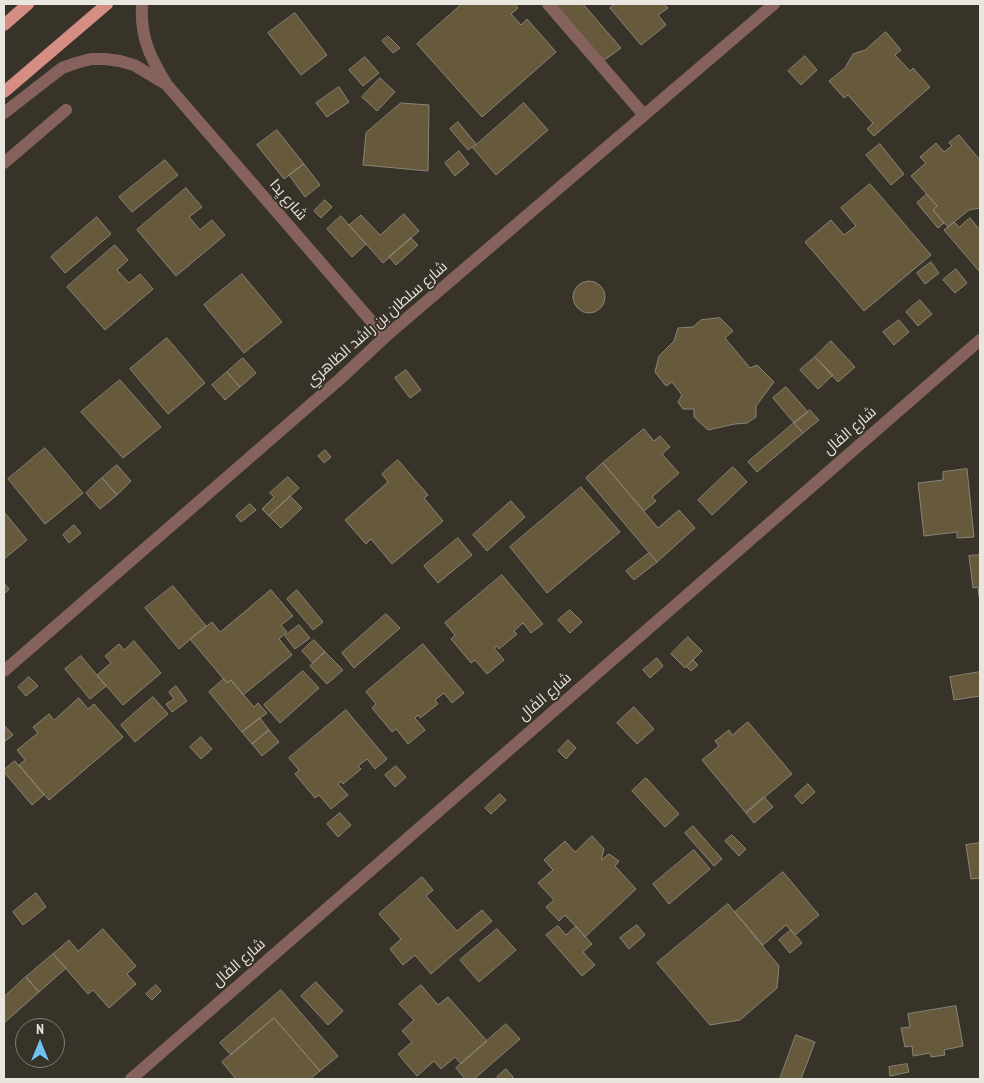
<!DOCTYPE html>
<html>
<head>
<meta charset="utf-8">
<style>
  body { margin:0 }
  #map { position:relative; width:984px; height:1083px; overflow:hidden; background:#383329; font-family:"PT Sans Narrow",sans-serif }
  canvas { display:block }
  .frame { position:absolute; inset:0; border:5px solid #e9e6df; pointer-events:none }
  .north { position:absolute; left:15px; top:1018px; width:50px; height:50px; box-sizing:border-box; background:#383329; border:1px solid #7f7b72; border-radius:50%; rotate:0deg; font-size:14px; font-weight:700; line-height:20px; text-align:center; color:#e9e6df }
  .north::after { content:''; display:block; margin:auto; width:18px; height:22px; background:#70c1f4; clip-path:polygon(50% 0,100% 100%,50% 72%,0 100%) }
</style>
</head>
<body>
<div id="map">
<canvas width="984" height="1083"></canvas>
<div class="frame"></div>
<div class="north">N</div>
</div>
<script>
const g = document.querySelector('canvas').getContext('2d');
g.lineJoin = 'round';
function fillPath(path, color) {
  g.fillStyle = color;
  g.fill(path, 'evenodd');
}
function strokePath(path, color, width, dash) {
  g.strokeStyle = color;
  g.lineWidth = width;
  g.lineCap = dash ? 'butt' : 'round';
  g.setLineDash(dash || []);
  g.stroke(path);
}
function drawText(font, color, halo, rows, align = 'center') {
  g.font = font + ' "PT Sans Narrow",Cairo,sans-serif';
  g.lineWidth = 4;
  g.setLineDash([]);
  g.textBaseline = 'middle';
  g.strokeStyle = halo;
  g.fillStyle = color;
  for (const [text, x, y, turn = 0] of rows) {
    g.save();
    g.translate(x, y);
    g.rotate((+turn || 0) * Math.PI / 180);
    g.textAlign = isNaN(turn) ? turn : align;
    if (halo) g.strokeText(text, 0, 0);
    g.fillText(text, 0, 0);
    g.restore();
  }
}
const building = new Path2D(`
  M462,4H515L518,8L511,14L521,25L527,19L556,52L482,117L417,44Z
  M556,4H583L621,48L603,61Z
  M615,4H664L668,8L658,15L666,25L641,45L610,8Z
  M295,13L327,55L301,75L268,33Z
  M886,32L901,50L895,55L910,71L913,68L930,87L874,136L867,129L873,123L848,95L844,98L829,81L845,68L853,54L865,50Z
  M388,36L400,48L393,53L382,41Z
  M805,56L817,70L801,85L788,71Z
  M365,57L379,73L363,86L349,70Z
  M380,78L395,92L377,111L362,97Z
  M339,87L349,102L327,117L316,103Z
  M401,103L429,105L428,171L363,165L366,133Z
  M524,103L548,130L496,175L473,148Z
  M458,122L476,144L468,150L450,129Z
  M277,130L304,164L284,179L257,145Z
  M959,135L980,160V208L969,210L948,227L933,210L937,206L911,176L926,163L920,157L936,143L944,152L952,146L949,143Z
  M880,144L904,174L891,185L866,155Z
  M459,151L469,164L455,176L445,163Z
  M165,160L178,175L132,212L119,197Z
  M304,164L320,185L305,197L289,175Z
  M870,184L931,255L864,311L805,242L831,220L844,235L856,226L841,208Z
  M186,188L202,207L189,217L200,230L212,220L225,235L176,276L137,230Z
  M927,194L937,206L933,210L944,223L938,228L917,203Z
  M325,200L332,207L321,218L314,211Z
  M404,214L419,231L383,263L349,225L361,215L380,235Z
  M341,216L366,244L352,257L327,229Z
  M97,217L111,234L65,273L51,257Z
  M970,218L980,230V270L979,271L944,230L954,222L959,227Z
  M411,238L418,245L396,265L389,257Z
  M115,245L128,260L117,270L129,283L140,274L153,289L105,330L67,287Z
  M931,262L939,273L925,284L917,273Z
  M956,269L967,283L955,293L943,280Z
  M242,274L282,322L244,353L204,305Z
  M573 297a16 16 0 1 1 32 0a16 16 0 1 1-32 0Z
  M920,300L932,314L918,326L906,312Z
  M720,318L733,331L725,338L750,368L757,365L774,382L756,406V417L747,423L735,424L708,430L694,417V409H683L678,402L682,395L672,382L666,386L655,372L659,356L674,341L678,328L693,327L701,320Z
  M899,320L909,332L894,345L883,332Z
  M167,338L205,383L168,414L130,369Z
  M831,341L855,367L838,382L815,357Z
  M815,357L833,375L818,389L800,370Z
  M243,358L256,373L240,387L227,372Z
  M406,370L421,390L410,398L395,378Z
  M227,372L240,387L225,400L212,385Z
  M120,380L161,427L123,458L81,412Z
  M786,387L808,412L794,423L773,398Z
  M810,410L819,420L803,433L794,423Z
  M794,423L803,433L757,472L748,462Z
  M644,429L654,441L660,436L670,447L662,454L679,473L652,497L656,501L644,511L603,463Z
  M45,448L83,493L45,524L8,479Z
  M325,450L331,457L324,463L318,456Z
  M398,460L428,495L424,498L443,521L392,564L371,539L366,544L345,520L388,482L382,474Z
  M603,463L658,528L679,510L695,528L657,562L586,478Z
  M117,465L131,481L117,495L102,478Z
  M733,467L747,482L712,515L698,500Z
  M967,469L974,537L957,538V532L924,536L918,483L943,480V472Z
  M288,477L299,488L269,516L262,509L274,497L270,493Z
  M102,478L117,495L100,509L86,493Z
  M581,487L620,532L547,593L510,547Z
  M290,496L302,508L281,528L269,516Z
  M511,501L525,517L487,551L473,535Z
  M250,504L256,510L241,522L236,516Z
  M4,512L27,540L4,559Z
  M74,525L81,533L69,543L63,535Z
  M458,538L472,555L438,583L424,566Z
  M649,553L657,562L634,580L626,571Z
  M980,555V597H979L978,587L973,588L969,556Z
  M502,575L543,624L531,633L523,623L514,631L517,634L499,649L497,646L494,648L504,660L487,674L475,660L471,663L451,639L455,635L445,623Z
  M4,583L9,589L4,594Z
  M173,586L206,626L179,649L145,608Z
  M271,590L293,616L281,625L287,632L279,639L292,655L243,695L231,680L227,683L190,639L212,622L220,632Z
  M297,590L323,622L313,630L287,599Z
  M570,610L582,622L570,633L558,620Z
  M386,614L400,628L354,668L342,653Z
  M299,625L310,638L295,649L285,636Z
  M688,637L702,651L685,668L671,654Z
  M314,640L325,652L313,663L302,651Z
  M134,641L161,673L123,705L97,675L111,663L105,656L119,644L124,650Z
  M423,644L464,693L452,703L444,693L435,700L438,704L420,718L418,715L415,718L425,730L408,744L396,729L392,732L372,708L376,704L366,692Z
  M325,652L343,670L327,684L310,666Z
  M81,656L106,686L90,699L65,669Z
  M657,658L663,666L650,678L643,670Z
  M693,660L698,665L691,671L687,667Z
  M303,671L319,688L280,723L264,705Z
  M980,672V696L954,700L950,677Z
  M29,677L38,686L26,696L18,687Z
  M224,679L227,683L231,680L254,707L258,703L267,713L242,732L209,692Z
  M176,686L187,701L172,712L166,704L174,699L169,692Z
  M153,697L168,714L135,742L121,725Z
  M79,698L88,709L94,704L123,737L49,800L19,765L25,760L17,750L38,733L33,727L49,714L54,720Z
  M634,707L654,729L637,744L617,723Z
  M346,710L387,759L375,769L367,759L358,766L361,769L343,784L341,781L338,784L348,795L331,809L319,795L315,798L295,774L299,770L289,758Z
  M260,718L269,730L252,744L242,732Z
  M748,722L792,774L746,813L702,760L719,746L715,741L729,730L732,735Z
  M4,725L13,735L4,742Z
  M269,730L279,742L262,756L252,744Z
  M201,737L212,749L201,759L190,747Z
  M568,740L576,748L566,759L558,751Z
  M15,761L44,795L32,805L4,772V770Z
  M396,766L406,777L395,787L385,775Z
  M646,778L679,814L665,827L632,791Z
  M808,784L815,792L802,804L795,796Z
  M500,794L506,800L491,814L485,808Z
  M764,797L773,807L754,823L746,813Z
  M340,813L351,825L338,837L327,824Z
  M693,826L722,859L714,866L685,833Z
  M732,835L746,849L739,856L725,841Z
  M592,836L604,849L601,860L609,854L619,861L615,866L636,889L585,937L565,915L559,921L546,907L554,900L538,883L553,870L544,860L565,841L575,852Z
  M980,843V878L971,879L966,845Z
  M694,850L710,869L669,904L653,884Z
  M783,872L819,915L795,935L786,925L763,945L735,912Z
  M422,877L433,890L426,896L457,931L482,910L492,921L431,974L415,955L403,965L390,949L401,939L379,914Z
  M36,893L46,907L23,925L13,912Z
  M728,904L779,966L777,988L740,1020L710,1025L657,963Z
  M637,925L645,935L629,949L620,938Z
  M558,926L566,935L576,926L592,944L583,952L595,965L582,976L546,935Z
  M103,929L136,966L127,974L136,984L109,1008L93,990L88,994L53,954L69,940L78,951Z
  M497,929L516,950L479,982L460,960Z
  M791,930L802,943L790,953L779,940Z
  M53,954L66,968L39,992L26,977Z
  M26,977L39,992L4,1023V997Z
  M316,982L343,1011L328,1025L301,996Z
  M156,985L161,991L152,1000L146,994Z
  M421,985L438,1005L448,997L487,1041L461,1064L455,1057L441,1069L434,1061L417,1076L398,1054L412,1042L402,1031L414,1020L399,1004Z
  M281,990L338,1056L320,1071L274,1018L231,1055L220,1043Z
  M956,1006L963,1046L944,1050L945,1055L931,1057L930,1053L913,1056L912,1046L905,1047L901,1028L910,1027L908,1014Z
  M274,1018L320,1071L310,1079H236L222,1062Z
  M506,1024L520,1039L474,1079H465L456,1068Z
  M796,1035L815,1042L801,1079H780Z
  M907,1064L909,1072L890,1076L889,1067Z
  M506,1069L513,1077L511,1079H499L497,1077Z`);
fillPath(building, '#66593c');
strokePath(building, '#8a8578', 1);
strokePath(new Path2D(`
  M548,4L644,115`), '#86625d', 12);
strokePath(new Path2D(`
  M142,4C140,38 150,57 167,85L385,337
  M4,113L62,68L76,63L91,59H105L120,61L134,65L164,83
  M4,163L66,110
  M4,671L340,379L385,337L774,4
  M131,1079L980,340`), '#86625d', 12);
strokePath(new Path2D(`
  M4,25L28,4
  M4,92L107,4`), '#d68d84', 12);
drawText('15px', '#e9e6df', '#383329', [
  ["شارع يِدا",288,200,49],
  ["شارع سلطان بن راشد الظاهري",377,324,-41],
  ["شارع الفَال",850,431,-41],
  ["شارع الفَال",545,697,-41],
  ["شارع الفَال",239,963,-41]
]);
</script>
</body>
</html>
